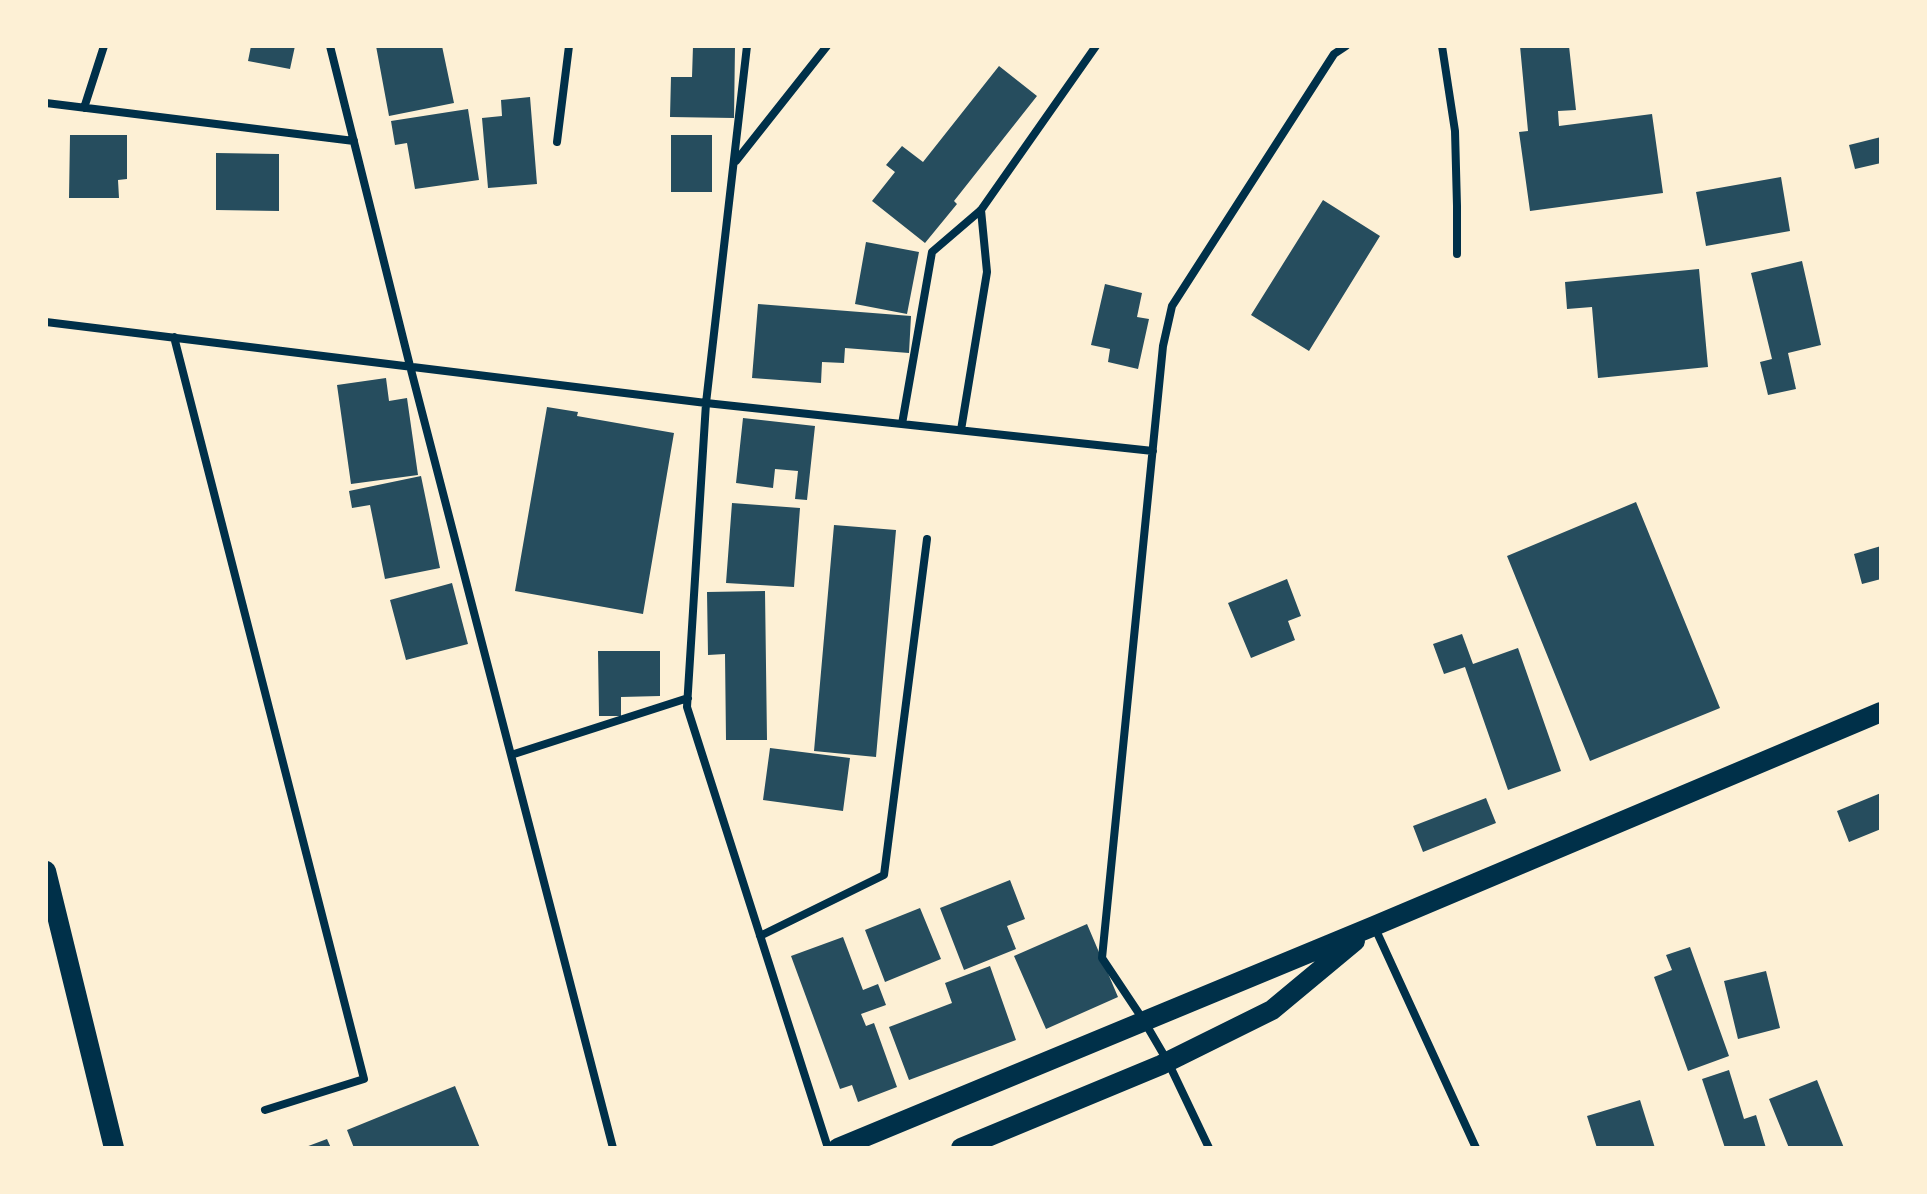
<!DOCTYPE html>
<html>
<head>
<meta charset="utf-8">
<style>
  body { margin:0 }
  #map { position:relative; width:1927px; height:1194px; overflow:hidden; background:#fdf0d5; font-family:"Exo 2",sans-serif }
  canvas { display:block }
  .frame { position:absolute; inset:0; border:48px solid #fdf0d5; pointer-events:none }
</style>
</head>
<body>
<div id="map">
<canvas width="1927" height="1194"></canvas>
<div class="frame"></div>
</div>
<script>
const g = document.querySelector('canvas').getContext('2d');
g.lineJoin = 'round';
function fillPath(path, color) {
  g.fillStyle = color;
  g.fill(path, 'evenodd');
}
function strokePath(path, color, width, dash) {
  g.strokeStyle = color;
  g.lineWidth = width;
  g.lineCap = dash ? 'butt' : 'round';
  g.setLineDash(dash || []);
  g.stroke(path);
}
fillPath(new Path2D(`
  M251,46H295L290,69L248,61Z
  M376,46H442L454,103L389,116Z
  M693,46H735L734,118L670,117L671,77H692Z
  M1520,46H1569L1576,110L1558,111L1559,126L1652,114L1663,193L1530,211L1519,132L1528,131Z
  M999,66L1037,96L954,201L957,204L925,243L872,201L895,172L886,165L902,146L923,162Z
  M530,97L537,184L488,188L482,118L502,116L501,100Z
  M468,109L479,180L415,189L407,143L395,145L391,121Z
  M70,135H127V179L118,180L119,198H69Z
  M671,135H712V192H671Z
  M1881,137V163L1855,169L1849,145Z
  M216,153L279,154V211L216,210Z
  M1781,177L1790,231L1706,246L1696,192Z
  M1323,200L1380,236L1309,351L1251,315Z
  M866,242L919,252L907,314L855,304Z
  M1802,261L1821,345L1788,353L1796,389L1768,395L1760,362L1772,359L1751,273Z
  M1699,269L1708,367L1598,378L1592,307L1567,309L1565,282Z
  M1105,284L1142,293L1137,317L1149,319L1138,369L1108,362L1110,349L1091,345Z
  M758,304L911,316L909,353L845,348L844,363L822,362L821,383L752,378Z
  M386,378L389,401L407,398L418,475L351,484L337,385Z
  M547,407L578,412L577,416L674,433L643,614L515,591Z
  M743,418L815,426L807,500L795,499L798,471L775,469L773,488L736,483Z
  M421,476L440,568L385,579L370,505L352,508L349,491Z
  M1636,502L1720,708L1590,761L1507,556Z
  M732,503L800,508L794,587L726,583Z
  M834,525L896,530L876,757L814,751Z
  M1881,546V579L1862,584L1854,554Z
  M1287,579L1301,616L1288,621L1295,640L1251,658L1228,603Z
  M452,583L468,644L406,660L390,600Z
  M765,591L767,740H726L725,654L708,655L707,592Z
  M1462,634L1473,664L1518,648L1561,771L1508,790L1465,667L1444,674L1433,644Z
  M598,651H660V696L621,697V716H599Z
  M770,748L850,758L843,811L763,800Z
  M1881,793V829L1849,842L1837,811Z
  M1486,798L1496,823L1423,852L1413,826Z
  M1010,880L1025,919L1007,926L1016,949L964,970L940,908Z
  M920,908L941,959L885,982L865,930Z
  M1087,924L1118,997L1046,1029L1014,956Z
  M843,937L863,990L878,984L886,1005L861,1014L866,1026L874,1023L897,1087L858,1102L852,1085L840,1089L791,956Z
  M1690,947L1729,1056L1688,1071L1654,977L1672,970L1666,955Z
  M990,966L1016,1040L909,1080L889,1027L952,1003L945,983Z
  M1766,971L1780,1028L1738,1039L1724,981Z
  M1729,1070L1744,1119L1756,1115L1766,1148H1725L1702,1079Z
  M1817,1080L1844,1148H1789L1769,1099Z
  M455,1086L480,1148H354L347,1130Z
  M1640,1100L1655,1148H1597L1587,1116Z
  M327,1139L331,1148H303Z`), '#264d5e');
strokePath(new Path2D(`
  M330,46L410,366L613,1148
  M747,46L706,403L687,707L828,1148
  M1442,46L1455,131L1457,206V254
  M46,103L354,141
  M84,108L104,46
  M557,142L569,46
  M736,161L827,46
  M46,322L706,403L1153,451
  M174,337L364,1079L265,1110
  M902,424L932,252L981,210L1096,46
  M961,430L987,272L981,210
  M511,755L688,698
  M1374,926L1476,1148
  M760,936L884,875L927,539
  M1209,1148L1168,1062L1144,1021L1102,958L1163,346L1172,306L1334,54L1346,46`), '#003049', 8);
strokePath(new Path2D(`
  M46,871L114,1148
  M838,1148L1374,926L1881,712
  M961,1148L1161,1065L1272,1010L1355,941`), '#003049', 20);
</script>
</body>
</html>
